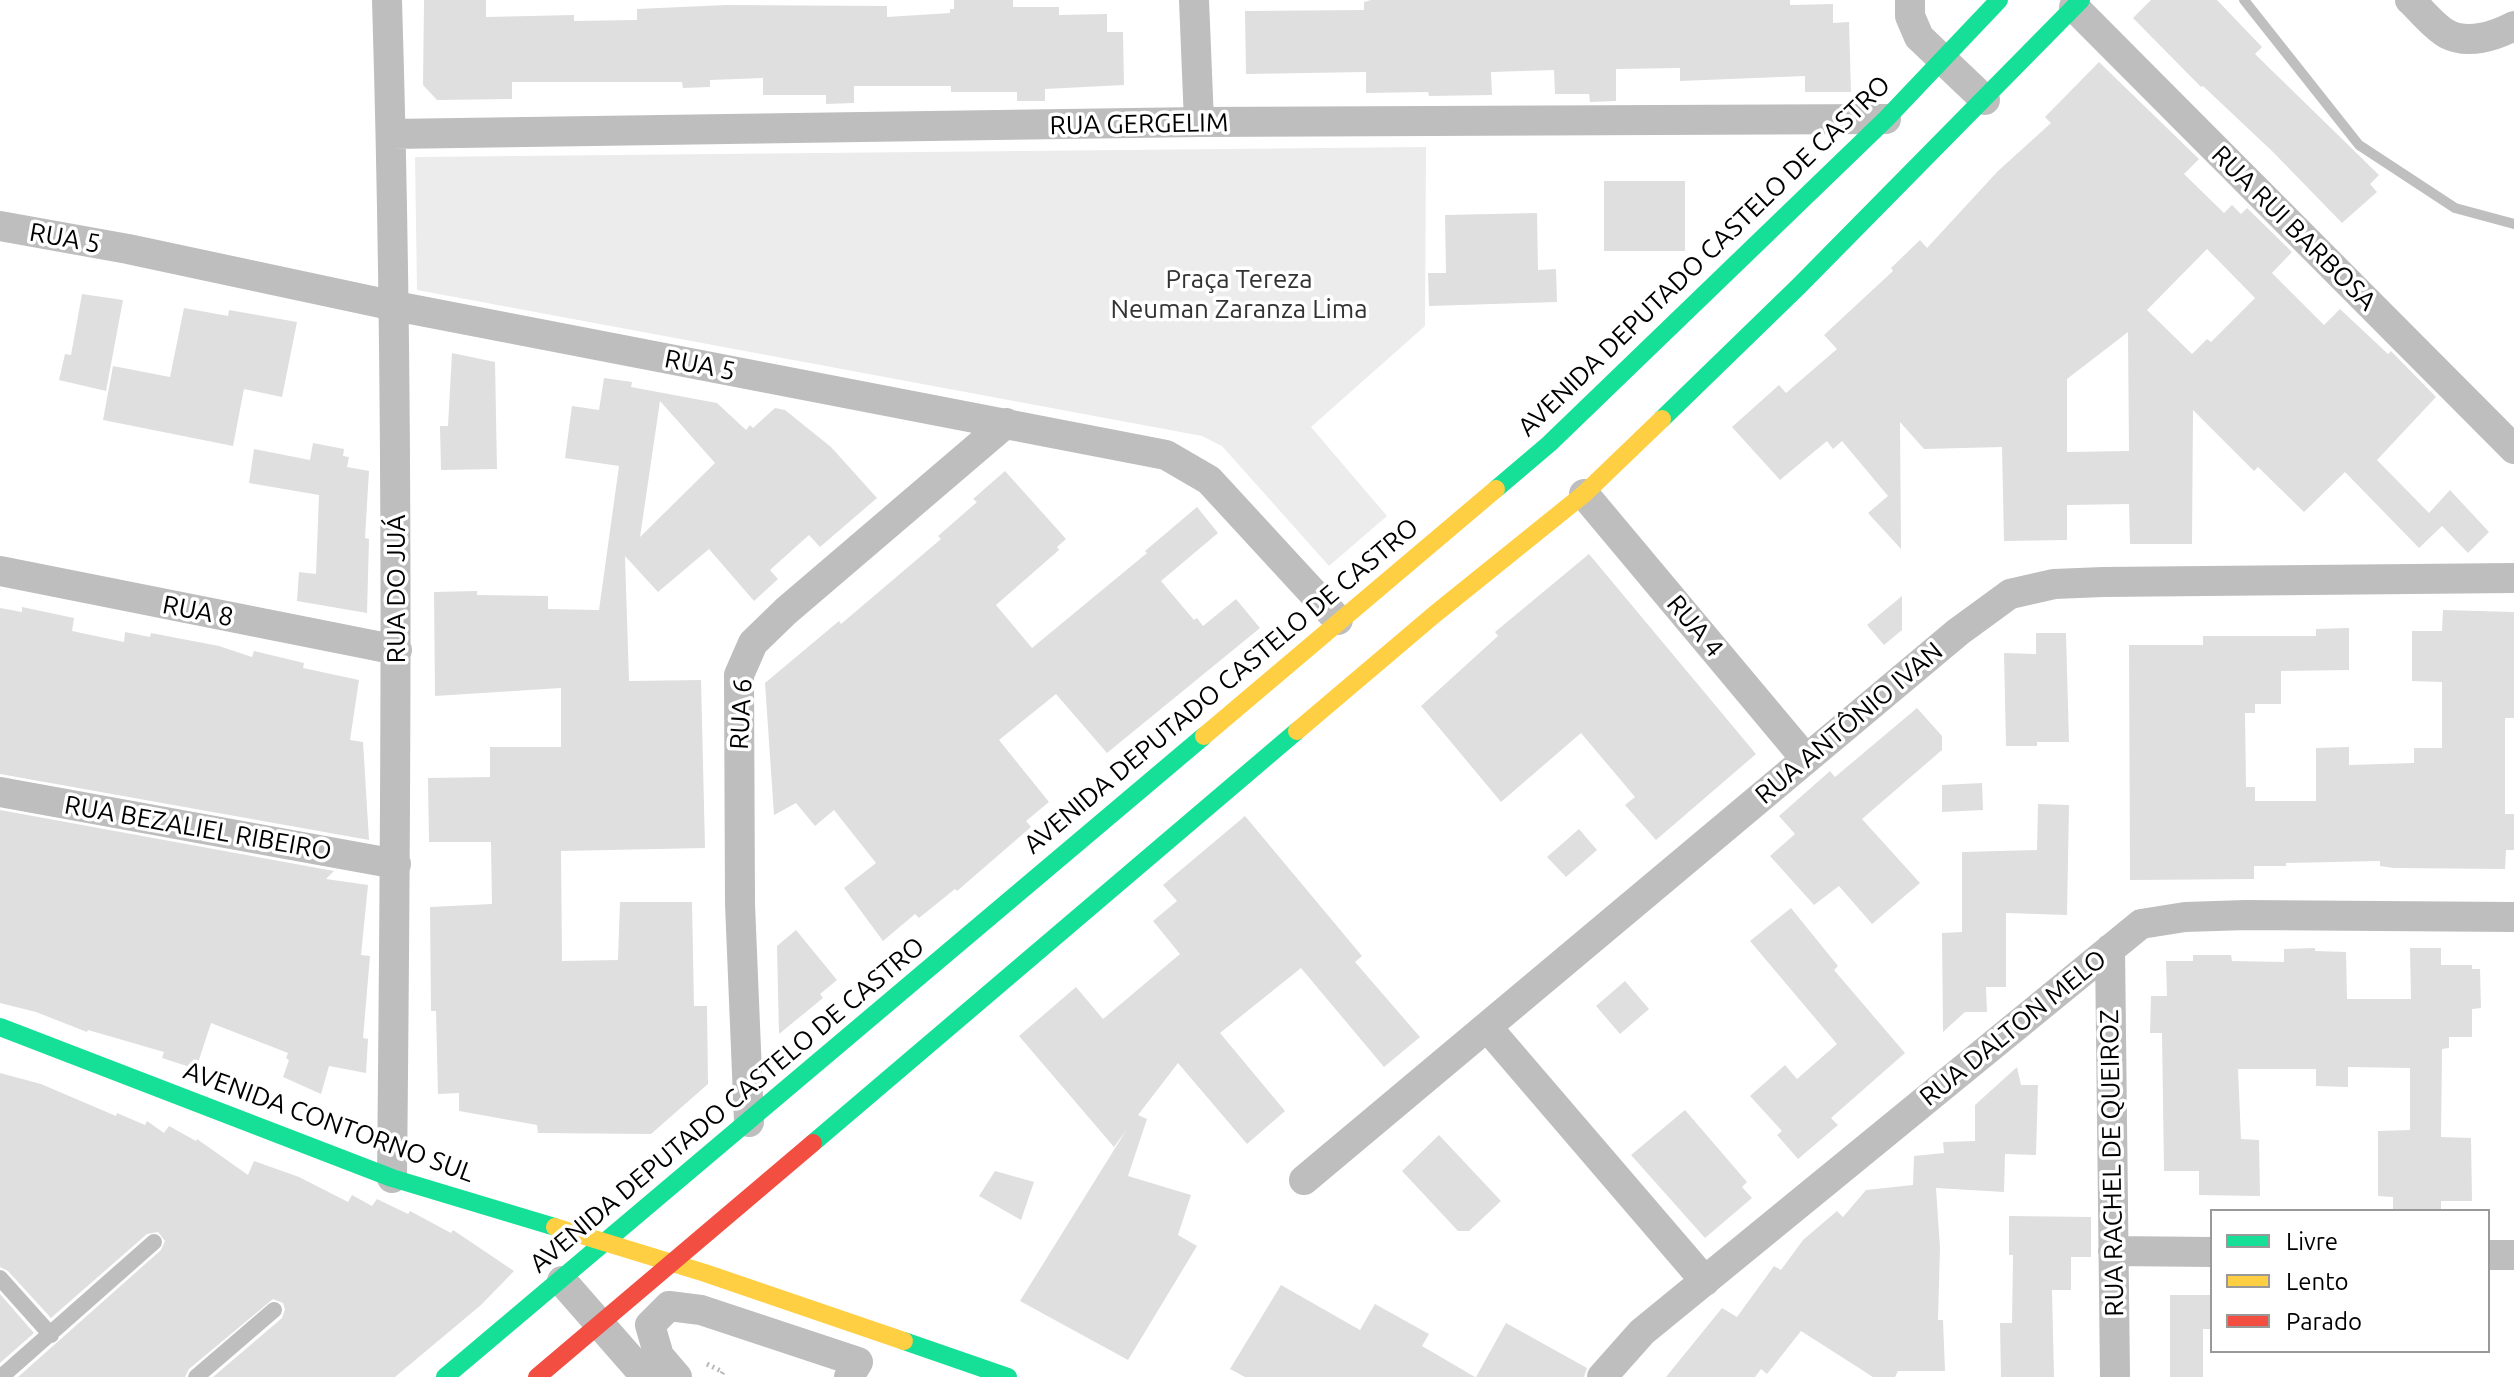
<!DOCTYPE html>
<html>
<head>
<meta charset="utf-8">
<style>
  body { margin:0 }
  #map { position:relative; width:2514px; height:1377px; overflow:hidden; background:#fff; font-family:Ubuntu,sans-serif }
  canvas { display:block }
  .legend { position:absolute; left:2210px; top:1209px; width:280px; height:144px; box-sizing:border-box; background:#fff; border:2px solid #999; margin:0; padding:10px 14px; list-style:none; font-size:24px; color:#000 }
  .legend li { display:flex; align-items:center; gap:16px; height:40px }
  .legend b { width:40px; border:2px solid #999 }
</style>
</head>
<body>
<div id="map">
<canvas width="2514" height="1377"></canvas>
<ul class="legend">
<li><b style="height:10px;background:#16e098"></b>Livre</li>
<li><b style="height:10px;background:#ffcf43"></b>Lento</li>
<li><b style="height:10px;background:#f24e42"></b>Parado</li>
</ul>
</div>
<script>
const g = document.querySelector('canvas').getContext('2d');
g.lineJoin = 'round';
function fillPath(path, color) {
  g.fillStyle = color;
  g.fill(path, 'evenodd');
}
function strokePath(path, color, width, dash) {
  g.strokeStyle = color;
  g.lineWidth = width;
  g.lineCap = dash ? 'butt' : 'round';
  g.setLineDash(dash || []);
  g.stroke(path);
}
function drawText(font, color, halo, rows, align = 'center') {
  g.font = font + ' Ubuntu,sans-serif';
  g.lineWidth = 7;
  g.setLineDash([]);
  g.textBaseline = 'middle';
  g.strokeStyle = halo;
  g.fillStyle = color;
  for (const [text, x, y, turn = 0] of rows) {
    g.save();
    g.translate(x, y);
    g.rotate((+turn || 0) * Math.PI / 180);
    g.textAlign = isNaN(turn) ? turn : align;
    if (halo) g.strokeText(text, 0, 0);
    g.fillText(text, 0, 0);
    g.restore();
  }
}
fillPath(new Path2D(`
  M1426,147L1425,326L1311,427L1387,516L1329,566L1222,446L1202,436L417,290L415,157Z`), '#ececec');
strokePath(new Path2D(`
  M2244,0L2359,145L2455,208L2514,224`), '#bfbfbf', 10);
fillPath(new Path2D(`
  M424,0H486V17L574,15V21L637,20V9L726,5L887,6V17L950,13V9H954V0H1013V7H1059V15L1107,14V32H1123L1124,85L1045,89V101H1017V92H951V86H854V103L826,104V95H763V78L710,80V87L683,88L682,82H512V99L437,100L423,85Z
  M1371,0H1790V5L1833,4V23L1849,22L1851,92H1805V76L1680,81V68L1616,69V101L1590,102L1589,94H1555L1554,70L1491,72L1492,95L1429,96L1428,92L1366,93V72L1246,74L1245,11L1364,10V2Z
  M2151,0H2217L2262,47L2255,54L2379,175L2370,184L2377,192L2342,223L2273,152L2203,86L2201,87L2133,18Z
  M2099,62L2199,159L2184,174L2224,213L2232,205L2241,214L2247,208L2292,252L2272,273L2324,325L2340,309L2388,354L2391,351L2436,397L2377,460L2429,513L2450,490L2489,532L2468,553L2442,526L2419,548L2345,472L2304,512L2258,467L2254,471L2193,410L2192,544H2130L2129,504L2067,505V540L2004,541L2002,447L1924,449L1900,422L1901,549L1868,513L1888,496L1842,441L1833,449L1827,441L1780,480L1732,427L1779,385L1786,393L1837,349L1824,335L1893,271L1891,268L1920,240L1927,248L1998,171L2051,123L2045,117ZM2207,249L2255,298L2211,342L2207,339L2192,354L2147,310ZM2128,332L2129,451L2067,452V379Z
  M1604,181H1685V251H1604Z
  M1537,213L1538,270L1556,269L1557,302L1429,306L1428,273H1446L1445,215Z
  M82,294L123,300L106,391L59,380L65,354L71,355Z
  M184,308L228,316L229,310L297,322L282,397L244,389L233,446L103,420L113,366L170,377Z
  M452,353L495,362L497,469L441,470L440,426H448Z
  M604,378L632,382L631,387L717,403L746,430L750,425L753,428L775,408L785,410L831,447L877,498L820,547L809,535L770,570L778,579L754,601L709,549L658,592L625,556L629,681L701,680L705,848L561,851L562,961L618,960L620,902H692L694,1006H707L708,1084L651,1134L538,1133L537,1125L459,1111V1093L438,1094L436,1011H431L430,907L492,904L491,842H429L428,778L490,777V747H561V688L435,696L434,592L477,591V595L548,596V609L599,610L619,466L565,458L572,406L599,410ZM660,401L715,463L640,537Z
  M313,443L344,449L343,456L349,457L347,467L369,471L365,538L369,539L367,613L297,601L299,572L316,574L319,495L249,483L254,449L310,460Z
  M1005,471L1066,539L1057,547L1059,550L996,605L1032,648L1147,553L1145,551L1197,507L1218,533L1161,581L1194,620L1197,618L1203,626L1236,599L1260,628L1107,753L1056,694L999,740L1049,802L1026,821L1031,827L957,891L955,889L919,918L915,914L883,941L844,888L876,863L834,810L815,826L796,803L774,815L765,683L839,621L841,624L941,539L938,536L977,502L973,499Z
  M1589,554L1756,754L1656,840L1625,805L1635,797L1581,733L1501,802L1421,706L1498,636L1495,632Z
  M1902,596V630L1884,645L1867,625Z
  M22,607L74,618L72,631L124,642L125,632L150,637L151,633L219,646L252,657L254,651L304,663L303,668L359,680L350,740L363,742L369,840L0,774V608L22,612Z
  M2443,610L2514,612V718H2505V814H2514V850H2506L2505,869L2394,868L2380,866V861L2286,863V866H2254V879L2130,880L2129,645H2203V636H2316V629L2349,628V670L2281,671V704H2255V713H2245L2246,787H2255V801H2316V748L2349,747V765L2414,763V748H2442V682L2412,681V631H2442Z
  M2036,633H2066L2069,742H2037V746H2006L2004,653L2036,654Z
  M1917,708L1942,736V750L1862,819L1920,883L1872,924L1839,886L1814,905L1770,856L1795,834L1779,816L1830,771L1835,777Z
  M1982,783L1983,810L1942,812V785Z
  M2038,804L2069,805L2067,915L2006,913V987H1986L1987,1012H1965L1943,1032L1942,933L1962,932V852L2037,850Z
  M0,810L334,871L326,879L368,885L361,955L370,956L363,1038L368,1039L366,1073L329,1066L321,1094L283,1077L289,1060L286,1058L288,1053L211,1023L196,1069L162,1058L164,1052L88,1030L87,1032L36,1012L0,1003Z
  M1245,816L1362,956L1355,962L1420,1037L1384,1067L1301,968L1220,1033L1285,1111L1247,1144L1178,1063L1138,1115L1147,1119L1128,1176L1191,1195L1178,1235L1197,1246L1128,1360L1020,1301L1127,1129L1114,1147L1019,1036L1076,987L1103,1019L1180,954L1153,921L1177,901L1163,885Z
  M1579,829L1597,850L1566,877L1547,857Z
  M1791,908L1838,966L1834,970L1905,1053L1831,1118L1838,1125L1798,1159L1777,1135L1782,1131L1750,1096L1785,1065L1797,1079L1837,1044L1750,941Z
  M796,930L837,980L820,994L823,998L779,1034L777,946Z
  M2315,948V951L2346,952L2347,999H2411L2410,948H2441V965H2472V969H2480L2481,1008L2472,1009V1037H2449V1048L2442,1049L2441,1137L2471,1138L2472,1201H2441V1211H2393V1197L2378,1196V1131L2410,1130V1068L2348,1067V1087L2316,1086V1069H2238L2241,1139L2259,1140L2260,1196L2199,1195V1171H2164L2162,1033H2150L2151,996H2167L2166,961H2193V955H2231L2232,961L2284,962V949Z
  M1625,981L1649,1009L1620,1034L1596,1006Z
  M2017,1067L2021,1085H2038L2036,1155L2005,1154L2004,1192L1936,1188L1940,1248L1938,1320H1943L1945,1371H1898L1895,1377H1873L1801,1331L1767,1374L1761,1369L1755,1377H1666L1722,1308L1737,1317L1774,1266L1781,1270L1803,1240L1837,1211L1843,1217L1866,1190L1913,1185L1914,1156L1944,1153L1943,1142L1975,1141V1105Z
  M0,1073L41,1084L116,1116L117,1113L145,1125L147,1121L164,1133L169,1126L196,1141L197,1139L248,1175L254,1161L299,1177L348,1202L352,1195L372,1206L377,1199L408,1214L410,1211L451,1233L453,1230L514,1271L481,1305L395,1377H213L282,1318L285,1309L283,1303L273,1299L189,1369L185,1377H18L161,1250L165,1241L158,1232L147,1234L51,1318L8,1271L0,1267Z
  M1685,1110L1747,1182L1742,1187L1752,1198L1705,1238L1631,1155Z
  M1439,1135L1501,1201L1469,1231H1458L1402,1171Z
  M995,1171L1034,1182L1021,1220L979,1196Z
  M2009,1216L2091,1217V1257H2071V1290H2052L2054,1377H2001L2000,1323H2012L2013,1255H2009Z
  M1281,1285L1360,1330L1375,1304L1429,1334L1422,1346L1475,1377H1245L1230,1369Z
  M0,1294L34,1333L0,1363Z
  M2170,1295H2212V1329H2203V1377H2170Z
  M1506,1323L1587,1368L1584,1377H1476Z`), '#dfdfdf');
strokePath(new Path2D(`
  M707,1364L723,1372L720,1377`), '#b9b9b9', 5, [2, 4]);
strokePath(new Path2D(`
  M0,1278L51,1335
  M1,1377L154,1242
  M196,1377L274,1310`), '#bebebe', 16);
strokePath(new Path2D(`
  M387,0C399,393 396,785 392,1178
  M1194,0L1199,122
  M1910,0V16L1919,37L1985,100
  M2410,0C2421,10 2434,27 2447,34C2468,45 2495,36 2514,26
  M2074,7L2514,449
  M391,134L1199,122L1886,119
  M0,226L128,249L395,306L1166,455L1209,480L1338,620
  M1584,494L1805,758
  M0,571L397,650
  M0,792L396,864
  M2110,949L2115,1377
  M1487,1027L1705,1281
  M749,1122L740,904L739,675L753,643L786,611L1006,423
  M1304,1180L1958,632L2010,594L2054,584L2103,582L2514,578
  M2113,1251L2212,1252
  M2488,1255H2514
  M562,1281L646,1377
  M677,1377L659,1356L650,1325L669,1306L701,1310L858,1362L849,1377
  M1602,1377L1642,1332L2141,924L2185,917L2246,915L2514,917`), '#bebebe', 30);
strokePath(new Path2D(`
  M1662,419L1799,286L2081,0
  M1496,489L1549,444L1886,119L1999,0
  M0,1027L392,1178L555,1227
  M813,1143L1297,731
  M904,1341L1008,1377
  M445,1377L1204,736`), '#16e098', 18);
strokePath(new Path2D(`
  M1297,731L1435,614L1584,494L1662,419
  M1204,736L1496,489
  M555,1227L705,1273L904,1341`), '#ffcf43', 18);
strokePath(new Path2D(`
  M537,1377L813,1143`), '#f24e42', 18);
drawText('26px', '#000', '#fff', [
  ["RUA GERGELIM",1139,124,-1],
  ["RUA RUI BARBOSA",2294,228,45],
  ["RUA 5",65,238,10],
  ["AVENIDA DEPUTADO CASTELO DE CASTRO",1704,256,-44],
  ["RUA 5",700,365,11],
  ["RUA DO JUÁ",396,589,-90],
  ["RUA 8",198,611,11],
  ["RUA 4",1695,626,50],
  ["AVENIDA DEPUTADO CASTELO DE CASTRO",1221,686,-40],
  ["RUA 6",741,714,-87],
  ["RUA ANTÔNIO IVAN",1849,723,-40],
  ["RUA BEZALIEL RIBEIRO",198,828,10],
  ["RUA DALTON MELO",2013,1028,-39],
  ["AVENIDA DEPUTADO CASTELO DE CASTRO",727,1105,-40],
  ["AVENIDA CONTORNO SUL",329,1122,20],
  ["RUA RACHEL DE QUEIROZ",2112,1163,-91]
]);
drawText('26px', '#333', '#fff', [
  ["Praça Tereza",1239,279],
  ["Neuman Zaranza Lima",1239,309]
]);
</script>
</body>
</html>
